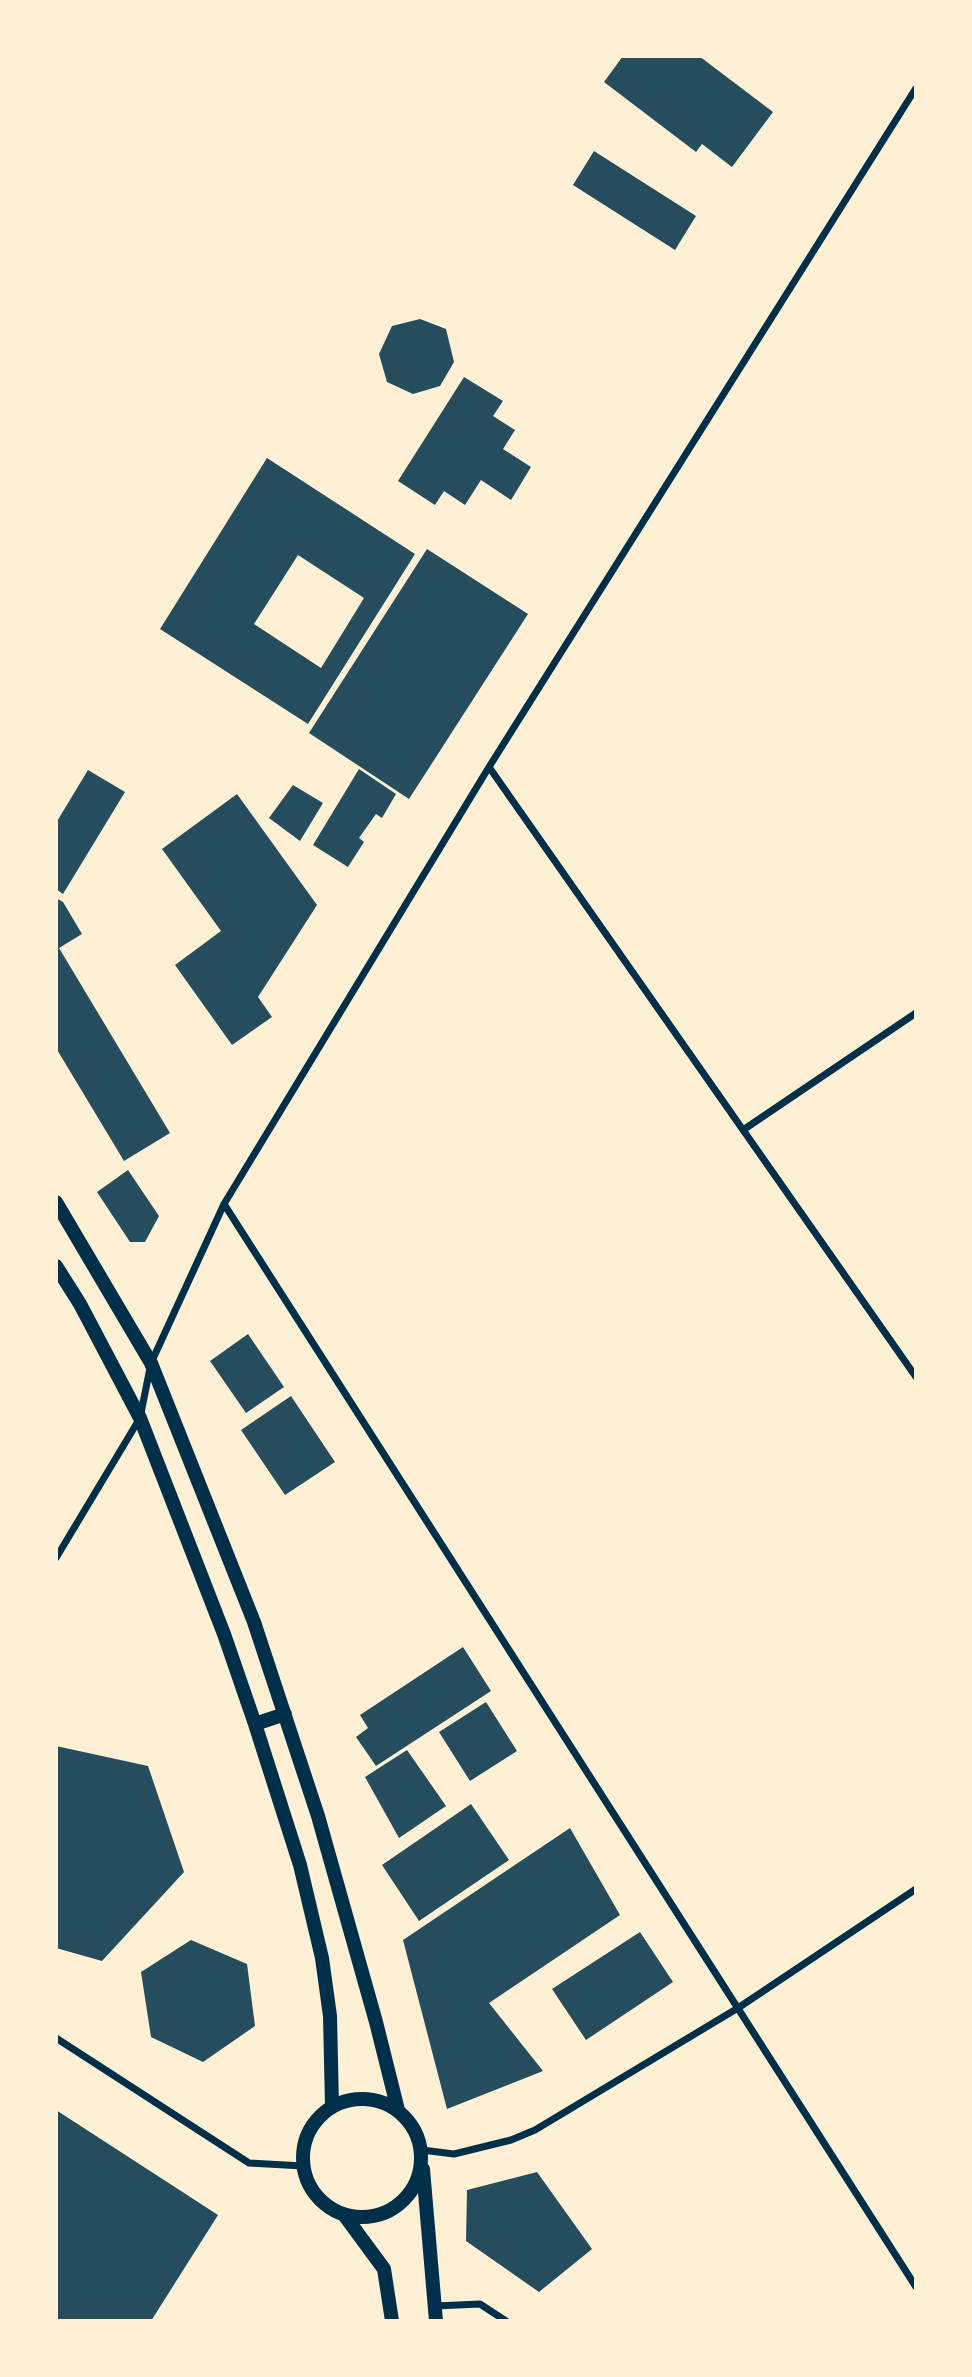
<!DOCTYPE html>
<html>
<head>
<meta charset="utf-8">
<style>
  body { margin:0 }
  #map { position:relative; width:972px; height:2377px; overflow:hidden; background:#fdf0d5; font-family:"PT Sans Narrow",sans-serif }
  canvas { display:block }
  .frame { position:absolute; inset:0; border:58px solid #fdf0d5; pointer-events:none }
</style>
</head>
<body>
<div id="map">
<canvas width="972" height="2377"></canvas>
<div class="frame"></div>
</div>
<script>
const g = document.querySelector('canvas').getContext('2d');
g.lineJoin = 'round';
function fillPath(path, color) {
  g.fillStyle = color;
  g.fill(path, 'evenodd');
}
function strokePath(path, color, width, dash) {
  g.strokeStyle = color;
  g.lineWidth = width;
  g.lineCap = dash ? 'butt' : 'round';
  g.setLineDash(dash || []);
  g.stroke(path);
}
fillPath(new Path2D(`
  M623,56H699L773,112L732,167L702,144L696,152L604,82Z
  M594,151L696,216L675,250L573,185Z
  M420,319L446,329L454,362L440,386L413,394L387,382L379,354L392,326Z
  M464,377L503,401L493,416L515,430L503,449L531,467L511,500L481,480L465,505L444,491L435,505L398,481Z
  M267,458L415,554L308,724L160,629ZM298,555L364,598L321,668L254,624Z
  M427,549L528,614L409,799L309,733Z
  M359,769L396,794L382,818L376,814L359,838L364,842L348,867L313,845Z
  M88,770L125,792L63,894L56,889V823Z
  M293,785L323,803L300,841L269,818Z
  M237,794L317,905L258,997L272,1017L232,1045L175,965L221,931L162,849Z
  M56,898L63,902L82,934L59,948L170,1133L124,1161L56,1048Z
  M128,1170L159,1216L145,1242H130L97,1192Z
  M248,1334L284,1387L246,1413L210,1361Z
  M291,1396L335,1462L285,1495L241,1430Z
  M463,1647L491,1691L376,1766L356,1737L368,1728L360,1715Z
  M486,1702L517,1751L470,1781L439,1732Z
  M56,1746L148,1766L184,1872L102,1961L56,1948Z
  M407,1750L446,1806L399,1838L365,1777Z
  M471,1804L509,1860L419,1921L382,1865Z
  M570,1828L620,1915L489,2003L543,2071L447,2109L403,1940Z
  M640,1932L673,1982L586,2040L552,1989Z
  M191,1940L247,1964L255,2026L203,2062L151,2037L141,1972Z
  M56,2110L218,2215L151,2321H56Z
  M537,2172L592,2249L539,2292L466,2241L467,2190Z`), '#264d5e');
strokePath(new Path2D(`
  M489,767L916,1377
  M743,1130L916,1013
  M224,1204L916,2287
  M56,1558L140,1418L151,1363L224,1204L489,767L916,88
  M56,2038L249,2163L303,2166
  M422,2150L454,2154L511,2140L535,2130L738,2008L916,1889
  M435,2306L480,2304L506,2321`), '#003049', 7);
strokePath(new Path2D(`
  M56,1202L151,1363L254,1622L318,1816L376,2022L398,2110
  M56,1266L80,1304L140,1418L224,1634L255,1724L300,1865L322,1958L330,2016L332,2106
  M255,1724L285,1714
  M303 2158a59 59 0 1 1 118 0a59 59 0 1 1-118 0Z
  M423,2169L436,2321
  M345,2216L384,2269L392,2321`), '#003049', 14);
</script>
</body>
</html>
